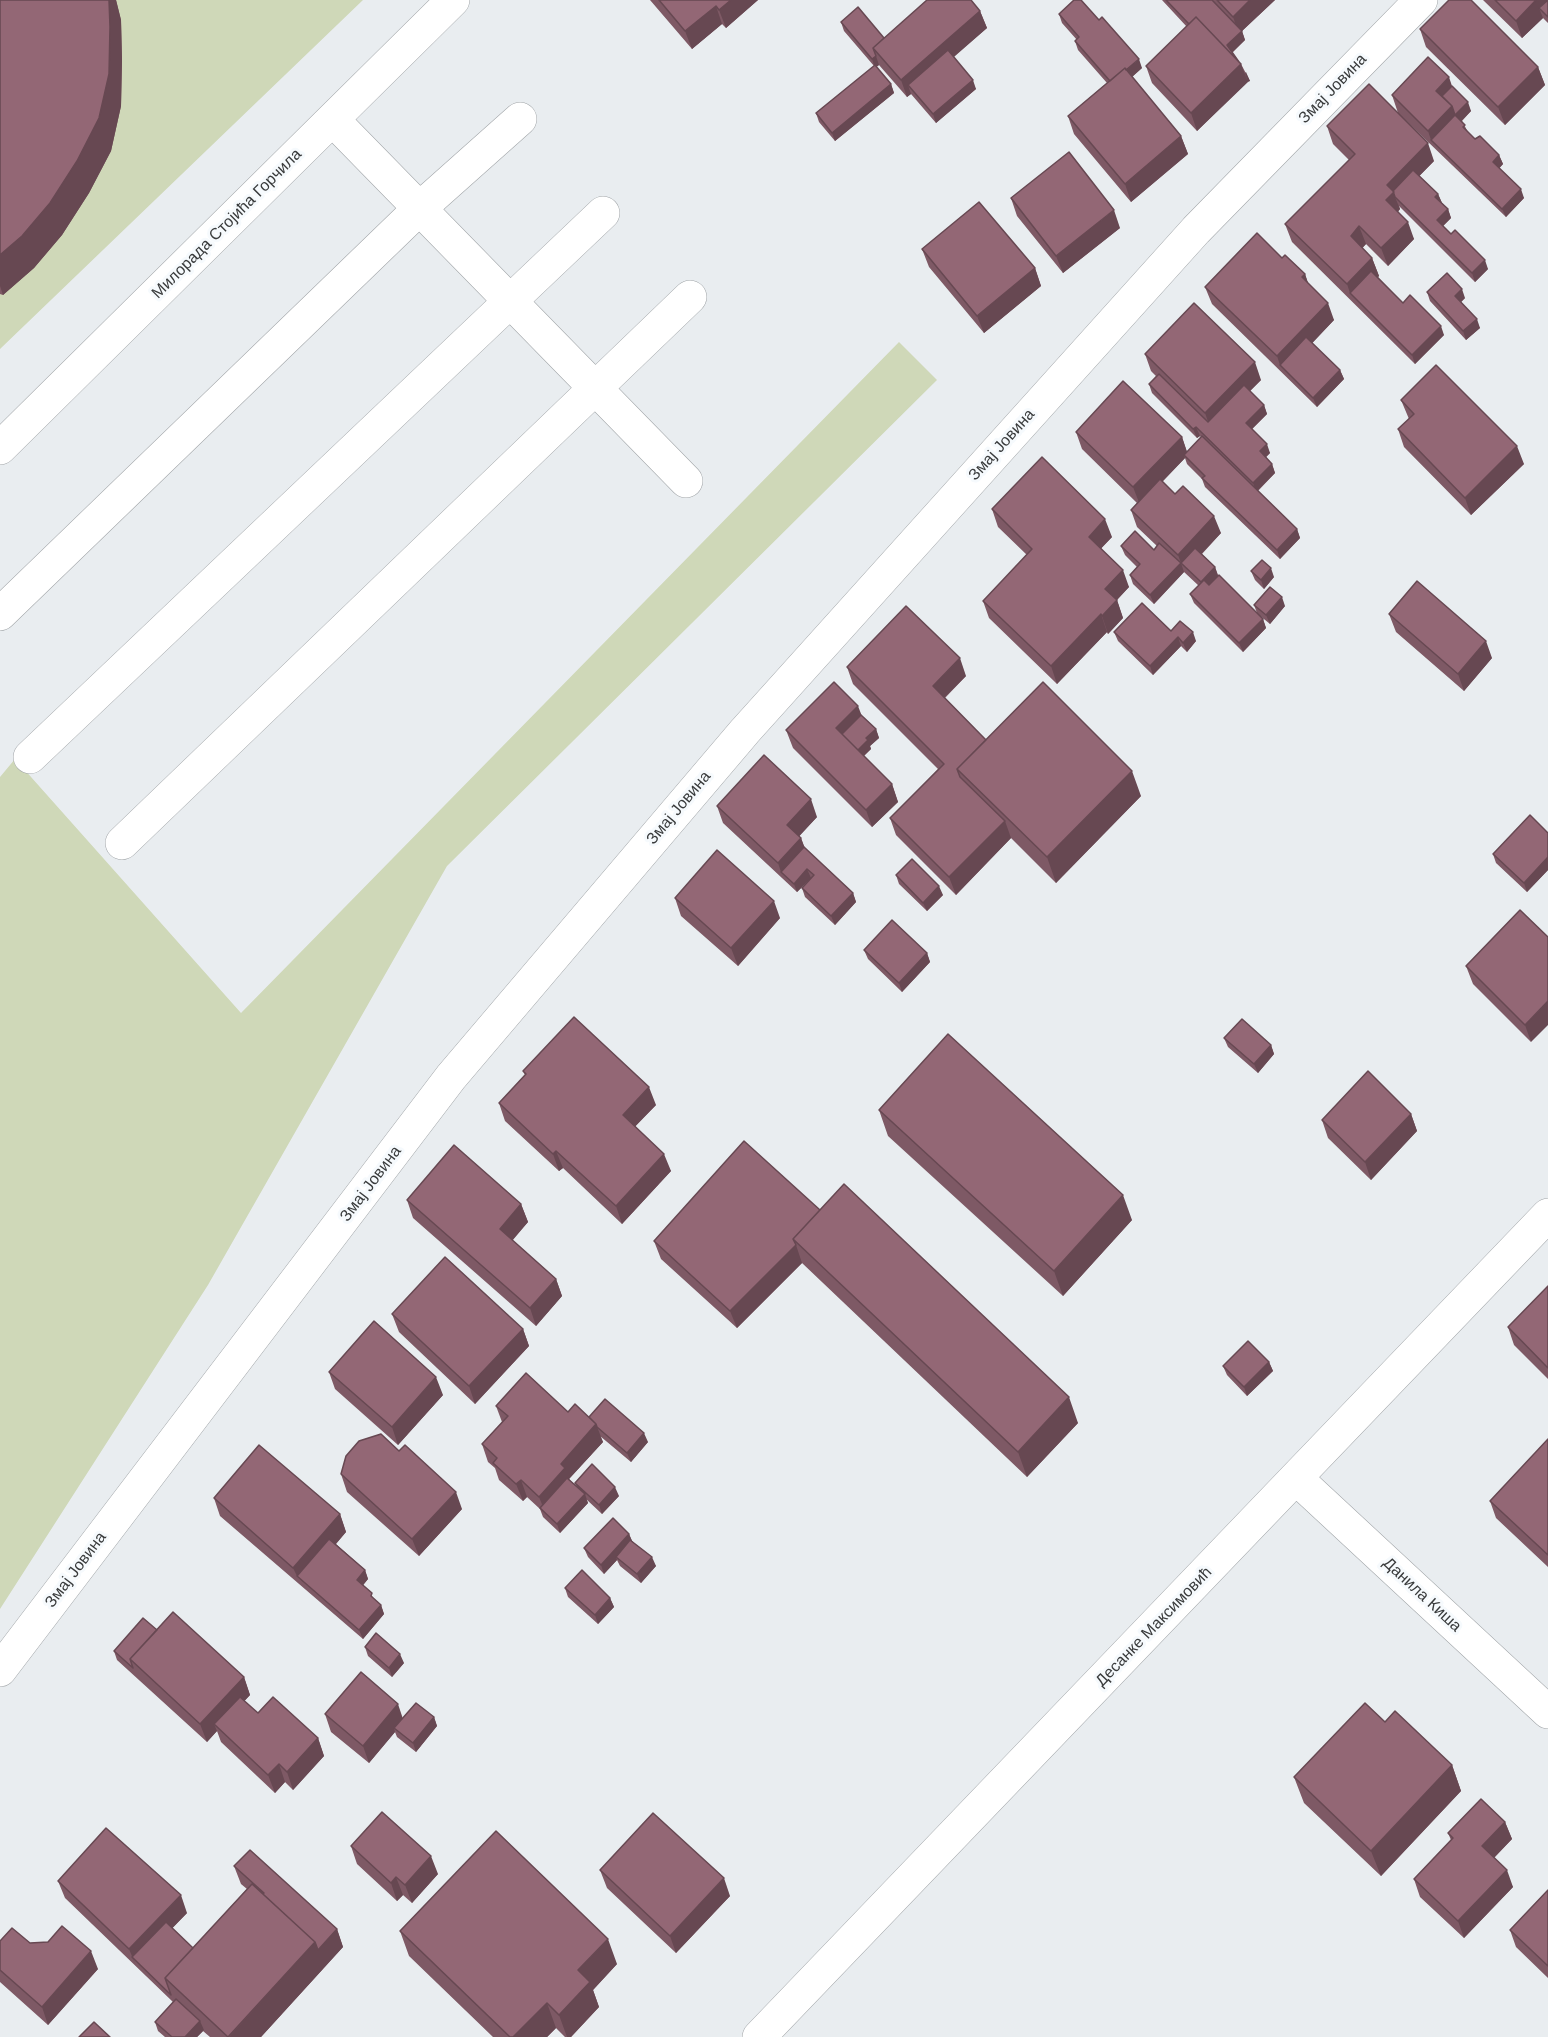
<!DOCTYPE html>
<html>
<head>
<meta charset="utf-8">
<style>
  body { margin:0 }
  canvas { display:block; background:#e9edf0 }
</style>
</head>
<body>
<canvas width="1548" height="2037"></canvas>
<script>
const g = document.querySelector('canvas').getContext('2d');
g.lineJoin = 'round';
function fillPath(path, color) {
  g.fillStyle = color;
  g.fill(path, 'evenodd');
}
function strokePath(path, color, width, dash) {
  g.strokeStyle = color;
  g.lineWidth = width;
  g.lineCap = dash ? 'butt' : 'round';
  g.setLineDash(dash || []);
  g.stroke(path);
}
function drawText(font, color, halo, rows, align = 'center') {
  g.font = font + ' Helvetica,sans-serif';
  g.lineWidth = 6;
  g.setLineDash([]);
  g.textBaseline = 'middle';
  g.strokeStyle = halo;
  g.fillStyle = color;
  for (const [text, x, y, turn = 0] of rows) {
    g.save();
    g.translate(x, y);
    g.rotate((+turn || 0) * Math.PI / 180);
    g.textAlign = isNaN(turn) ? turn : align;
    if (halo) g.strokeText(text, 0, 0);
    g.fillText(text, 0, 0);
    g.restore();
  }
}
fillPath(new Path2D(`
  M0,0H363L0,349Z
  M899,342L937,380L447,866L208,1285L0,1609V777L15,759L241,1013Z`), '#cfd8b8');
const minor = new Path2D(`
  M333,120L686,481
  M0,448L453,0
  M0,614L419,209L520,119
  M30,757L603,213
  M122,843L690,297
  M1297,1479L1548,1712
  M0,1670L451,1077L745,731L1196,230L1421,0
  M759,2037L1548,1215`);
strokePath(minor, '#a2a6a9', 34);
strokePath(minor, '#fff', 33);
fillPath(new Path2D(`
  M0,0H116L121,20L122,60L121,106L111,151L89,193L62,235L34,268L3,295L0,294Z
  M650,0H758L726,28L722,24L692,49Z
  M1162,0H1275L1242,31L1245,40L1232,52L1241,64L1250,81H1248L1197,131L1152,83L1146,66L1187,27Z
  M1483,0H1548V23L1543,18L1522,38Z
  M980,11L987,28L953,57L976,89L936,123L911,94L907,97L879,65L876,67L891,84L894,93L835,141L819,122L816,113L874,66L844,31L841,22L884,38Z
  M1059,14L1142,68L1132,77L1181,136L1188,154L1131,202L1074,134L1068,116L1107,83L1078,50L1075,41L1077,40L1062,23Z
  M1420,29L1538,67L1545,85L1505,125L1426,47Z
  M1452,86L1471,111L1462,121L1468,132L1475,139L1499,155L1503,164L1499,168L1524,198L1506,217L1398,113L1392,95Z
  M1327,126L1434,161L1419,176L1438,194L1442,203L1448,209L1451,218L1443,226L1488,269L1475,282L1399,206L1400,209L1398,212L1414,239L1388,266L1366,244L1362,248L1372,258L1379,276L1378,277L1403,303L1444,335L1415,364L1292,242L1285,224L1349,160L1333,144Z
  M1011,198L1120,228L1063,273L1017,216Z
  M922,249L1035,268L1041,286L984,333L929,267Z
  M1305,274L1308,283L1334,320L1312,343L1340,370L1344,379L1317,407L1212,304L1205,287Z
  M1427,292L1465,298L1461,302L1480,328L1466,340L1430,301Z
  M1145,354L1261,380L1250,391L1264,405L1267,414L1252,429L1270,453L1266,457L1272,464L1275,473L1258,491L1297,529L1300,538L1280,559L1205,487L1202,479L1187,464L1185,458L1162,482L1175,494L1221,533L1202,554L1215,567L1218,575L1257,613L1254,605L1285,606L1270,624L1259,615L1263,619L1266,628L1243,652L1194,603L1190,594L1199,586L1184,572L1154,604L1133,584L1130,575L1137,567L1125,555L1121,546L1154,550L1157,546L1137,527L1131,510L1137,503L1082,449L1076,432L1182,437L1187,452L1201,437L1200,436L1197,438L1152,393L1149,384L1156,376L1151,371Z
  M1401,400L1524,464L1471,515L1404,447L1398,429L1409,419Z
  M992,509L1112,537L1101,548L1129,587L1117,600L1123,618L1108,634L1107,632L1057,684L989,618L983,601L1027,555L998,527Z
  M1251,571L1274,577L1264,589L1255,580Z
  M1389,614L1492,658L1464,691L1396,632Z
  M1171,631L1196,641L1187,652L1181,646L1153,675L1118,641L1114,632Z
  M847,667L966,676L945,698L986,740L1141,796L1056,883L1011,838L956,895L896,835L890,818L938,769L853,684Z
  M861,715L876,729L879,738L870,746L871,749L864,756L892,784L898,802L872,827L793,748L786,730Z
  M717,806L817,817L799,836L801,838L804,847L853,893L856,902L835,925L805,897L802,888L811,878L797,892L723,823Z
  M1548,833V870L1527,892L1496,863L1493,854Z
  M896,875L943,895L927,911L899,884Z
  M675,898L780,918L738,966L681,916Z
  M1520,910L1531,1042L1473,984L1466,966Z
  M864,950L927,953L930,962L902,992L868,959Z
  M1224,1038L1271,1045L1274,1054L1258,1073L1228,1047Z
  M523,1071L656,1105L635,1126L671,1171L622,1224L563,1168L559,1171L505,1121L499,1103L525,1075Z
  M879,1110L1132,1220L1063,1296L888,1136Z
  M1411,1114L1417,1131L1371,1180L1328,1138L1322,1120Z
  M407,1200L521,1204L528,1222L512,1240L556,1279L562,1296L536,1326L413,1218Z
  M820,1210L1078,1423L1027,1477L802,1263L737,1328L661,1259L654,1241Z
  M1548,1286V1379L1514,1345L1508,1327Z
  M392,1314L523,1329L529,1346L475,1404L399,1332Z
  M1269,1362L1273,1371L1247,1396L1227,1375L1223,1366Z
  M329,1372L443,1395L398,1445L335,1389Z
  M496,1406L568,1412L589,1417L648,1442L631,1462L600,1436L603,1442L569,1479L577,1487L575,1483L619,1496L602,1514L586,1499L588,1503L560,1533L543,1517L540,1509L527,1497L523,1501L499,1480L495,1468L488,1462L482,1444L502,1422Z
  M1548,1439V1567L1496,1518L1490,1501Z
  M341,1474L462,1509L419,1556L347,1492Z
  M214,1498L340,1514L346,1532L336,1544L365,1570L368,1579L363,1585L375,1600L381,1605L384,1614L363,1639L220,1516Z
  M629,1534L632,1541L656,1566L641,1583L620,1566L617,1560L604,1574L588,1557L584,1548Z
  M565,1588L610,1598L614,1607L598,1624L568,1597Z
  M157,1630L244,1677L250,1695L244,1701L258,1713L318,1738L324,1756L293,1790L285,1782L275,1793L221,1742L217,1731L207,1742L117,1660L114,1651Z
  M365,1647L404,1663L392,1677L368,1656Z
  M325,1714L403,1718L434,1717L437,1726L416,1752L397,1737L395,1732L369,1763L331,1732Z
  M1452,1765L1461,1791L1381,1876L1304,1803L1294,1777Z
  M1505,1822L1512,1839L1494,1858L1513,1887L1464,1938L1420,1897L1414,1879L1451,1840L1448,1833Z
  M351,1846L438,1874L412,1903L403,1895L397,1901L357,1864Z
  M234,1866L337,1929L343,1947L261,2037H210L203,2031L197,2037H165L158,2031L155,2022L173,2002L65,1898L58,1881L187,1913L172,1928L193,1948L247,1889L241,1884Z
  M600,1870L730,1896L676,1953L607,1888Z
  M1548,1890V1978L1516,1947L1510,1930Z
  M400,1931L617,1964L593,1990L599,2007L571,2037H565L556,2028L547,2037H493L409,1956Z
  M0,1941L30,1943L98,1969L48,2025L0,1982Z`), '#7e5965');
fillPath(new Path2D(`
  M109,0H116L121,20L122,60L121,106L111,151L89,193L62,235L34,268L3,295L0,286V255Z
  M731,0H758L726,28L719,10Z
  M1250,0H1275L1242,31L1245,40L1231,54L1227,45L1239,34L1233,17Z
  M1536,0H1548L1539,8L1543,18L1522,38L1516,21Z
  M716,6L722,24L692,49L685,31Z
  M980,11L987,28L914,92L908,85L911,94L907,97L901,80Z
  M876,56L879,65L875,68L872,59Z
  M1139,59L1142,68L1115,92L1112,83Z
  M1241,64L1248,82L1197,131L1191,113Z
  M1538,67L1545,85L1505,125L1498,107Z
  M1246,72L1250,81L1248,82L1245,73Z
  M1449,77L1455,95L1445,105L1436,91Z
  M973,80L976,89L936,123L933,114Z
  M891,84L894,93L835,141L832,133Z
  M1468,102L1471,111L1437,146L1431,140L1428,131L1452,106Z
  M1181,136L1188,154L1131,202L1125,184Z
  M1428,143L1434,161L1397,199L1395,197L1400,209L1392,217L1386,200L1387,185Z
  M1499,155L1503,164L1497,171L1493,162Z
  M1521,189L1524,198L1506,217L1502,209Z
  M1438,194L1442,203L1435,197Z
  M1448,209L1451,218L1440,229L1437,220Z
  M1114,210L1120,228L1063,273L1056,256Z
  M1408,222L1414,239L1388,266L1381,248Z
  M1359,226L1366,244L1357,254L1351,236Z
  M1372,258L1379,276L1356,299L1350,293L1347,284Z
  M1485,260L1488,269L1475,282L1472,273Z
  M1035,268L1041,286L984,333L977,316Z
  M1305,274L1311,292L1302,277Z
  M1462,289L1465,298L1458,305L1455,296Z
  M1328,303L1334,320L1286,371L1280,365L1277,356Z
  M1477,319L1480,328L1466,340L1463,331Z
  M1441,326L1444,335L1415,364L1412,355Z
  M1255,362L1261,380L1211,430L1205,413Z
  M1340,370L1344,379L1317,407L1313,398Z
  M1264,405L1267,414L1249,432L1246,423Z
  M1196,427L1200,436L1197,438L1193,429Z
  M1182,437L1188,455H1184L1185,458L1140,505L1133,487Z
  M1267,444L1270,453L1263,460L1260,451Z
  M1517,446L1524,464L1471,515L1465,498Z
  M1272,464L1275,473L1256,492L1253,483Z
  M1214,516L1221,533L1187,569L1181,563L1178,555Z
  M1105,519L1112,537L1096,554L1089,537Z
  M1297,529L1300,538L1280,559L1277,550Z
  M1181,563L1184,572L1154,604L1150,595Z
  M1215,567L1218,576L1204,591L1201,582Z
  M1271,568L1274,577L1264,589L1261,580Z
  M1123,570L1129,587L1114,603L1117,600L1123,618L1108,634L1102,616L1105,589Z
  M1282,597L1285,606L1270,624L1266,615Z
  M1101,614L1107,632L1057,684L1051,666Z
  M1263,619L1266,628L1243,652L1239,643Z
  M1193,632L1196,641L1187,652L1183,643Z
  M1178,637L1181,646L1153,675L1150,666Z
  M1486,641L1492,658L1464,691L1458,674Z
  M960,658L966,676L939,703L933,686Z
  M858,706L865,724L845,743L836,728Z
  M876,729L879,738L870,746L871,749L858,761L855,752L866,738Z
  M1132,771L1141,796L1056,883L1047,857Z
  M892,784L898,802L872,827L866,810Z
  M811,799L817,817L793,843L787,825Z
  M1005,821L1011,838L956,895L949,877Z
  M801,838L808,856L781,872L778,863Z
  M1548,857V870L1527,892L1524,883Z
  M807,869L811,878L797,892L794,884Z
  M939,886L943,895L927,911L923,903Z
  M853,893L856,902L835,925L831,916Z
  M774,901L780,918L738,966L731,948Z
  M927,953L930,962L902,992L899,983Z
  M1548,1001V1025L1531,1042L1525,1025Z
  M1271,1045L1274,1054L1258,1073L1254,1064Z
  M649,1087L656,1105L629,1133L623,1115Z
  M1411,1114L1417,1131L1371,1180L1365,1162Z
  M556,1151L563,1168L559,1171L553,1154Z
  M664,1154L671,1171L622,1224L616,1206Z
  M1123,1195L1132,1220L1063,1296L1054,1271Z
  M521,1204L528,1222L507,1247L500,1229Z
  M796,1245L802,1263L737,1328L730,1311Z
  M556,1279L562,1296L536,1326L530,1308Z
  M523,1329L529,1346L475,1404L469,1386Z
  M1269,1362L1273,1371L1247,1396L1244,1387Z
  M436,1377L443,1395L398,1445L392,1427Z
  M1069,1397L1078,1423L1027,1477L1018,1452Z
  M596,1424L603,1442L569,1479L571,1486L546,1514L539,1497L561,1464Z
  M644,1433L648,1442L631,1462L627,1453Z
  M521,1480L527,1497L523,1501L516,1484Z
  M615,1487L619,1496L602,1514L599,1505Z
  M456,1492L462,1509L419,1556L412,1539Z
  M585,1494L588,1503L560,1533L557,1524Z
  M340,1514L346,1532L303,1582L297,1576L293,1568Z
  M629,1534L633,1543L616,1557L617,1560L604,1574L601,1565Z
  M652,1557L656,1566L641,1583L637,1574Z
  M365,1570L368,1579L360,1589L357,1580Z
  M610,1598L614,1607L598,1624L595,1615Z
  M381,1605L384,1614L363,1639L359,1630Z
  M400,1654L404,1663L392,1677L389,1668Z
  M244,1677L250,1695L219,1729L214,1724L217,1731L207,1742L200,1724Z
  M398,1704L404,1722L394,1728L395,1732L369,1763L363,1746Z
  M434,1717L437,1726L416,1752L413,1743Z
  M318,1738L324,1756L293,1790L287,1772Z
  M279,1764L285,1782L275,1793L268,1775Z
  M1452,1765L1461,1791L1381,1876L1371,1851Z
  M1505,1822L1512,1839L1488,1864L1482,1846Z
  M431,1856L438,1874L412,1903L405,1885Z
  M1507,1870L1513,1887L1464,1938L1458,1921Z
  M396,1877L403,1895L397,1901L391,1883Z
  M724,1878L730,1896L676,1953L670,1936Z
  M181,1895L187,1913L139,1963L132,1957L136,1966L129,1949Z
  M337,1929L343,1947L261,2037H229L315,1942Z
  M608,1939L617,1964L593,1990L599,2007L571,2037H567L559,2015L578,1970Z
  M91,1951L98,1969L48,2025L42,2007Z
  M547,2003L556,2028L547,2037H513Z
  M200,2021L204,2030L197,2037H185Z`), '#674852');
const building = new Path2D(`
  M0,0H109L110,27L109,74L99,118L77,161L50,203L22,236L0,255Z
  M659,0H731L719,10L716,6L685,31Z
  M927,0H971L980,11L901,80L873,48Z
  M1074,0H1081L1099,20L1102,17L1139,59L1126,70L1125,68L1110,81L1075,41L1079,37L1059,14Z
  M1166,0H1212L1242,31L1227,45L1239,62L1196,17L1189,24Z
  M1217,0H1250L1233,17Z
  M1449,0H1471L1538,67L1498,107L1420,29Z
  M1495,0H1536L1516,21Z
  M1548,0V17L1539,8Z
  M858,7L884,38L873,48L876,56L872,59L841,22Z
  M1196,17L1241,64L1191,113L1146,66Z
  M948,50L973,80L933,114L908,85Z
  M1428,57L1449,77L1436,91L1452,106L1428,131L1392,95Z
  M875,65L891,84L832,133L816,113Z
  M1125,68L1181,136L1125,184L1068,116Z
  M1369,84L1428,143L1387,185L1394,192L1386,200L1408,222L1381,248L1359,226L1351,236L1372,258L1347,284L1285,224L1355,154L1327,126Z
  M1452,86L1468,102L1455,115L1452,106L1442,96Z
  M1455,115L1465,125L1463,127L1475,139L1480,136L1499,155L1493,162L1521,189L1502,209L1431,140Z
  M1069,152L1114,210L1056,256L1011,198Z
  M1413,170L1438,194L1435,197L1448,209L1437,220L1451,234L1455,230L1485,260L1472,273L1395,197L1393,191Z
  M979,202L1035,268L977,316L922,249Z
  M1257,233L1282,258L1285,255L1305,274L1302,277L1328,303L1277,356L1205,287Z
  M1371,271L1403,303L1410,295L1441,326L1412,355L1350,293Z
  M1447,273L1462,289L1455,296L1477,319L1463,331L1427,292Z
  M1194,303L1255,362L1205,413L1145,354Z
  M1306,337L1340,370L1313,398L1280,365Z
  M1436,365L1517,446L1465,498L1398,429L1414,414L1401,400Z
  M1159,374L1208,422L1244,385L1264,405L1246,423L1267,444L1260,451L1272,464L1253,483L1196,427L1193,429L1149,384Z
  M1123,381L1182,437L1133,487L1076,432Z
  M1202,436L1297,529L1277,550L1202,478L1205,476L1184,455Z
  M1042,457L1105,519L1089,537L1123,570L1105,589L1117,600L1102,616L1101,614L1051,666L983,601L1032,549L992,509Z
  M1160,479L1175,494L1183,486L1214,516L1178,555L1131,510Z
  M1135,531L1154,550L1159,543L1181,563L1150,595L1130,575L1140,564L1121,546Z
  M1195,548L1215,567L1201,582L1181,563Z
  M1262,560L1271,568L1261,580L1251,571Z
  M1219,575L1263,619L1239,643L1190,594L1204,580L1209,585Z
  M1417,581L1486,641L1458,674L1389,614Z
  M1270,587L1282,597L1266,615L1254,605Z
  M1142,603L1171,631L1180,621L1193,632L1183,643L1178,637L1150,666L1114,632Z
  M906,606L960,658L933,686L986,740L957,769L960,777L1005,821L949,877L890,818L944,764L847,667Z
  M834,682L858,706L836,728L892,784L866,810L786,730Z
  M1043,682L1132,771L1047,857L957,769Z
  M861,715L876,729L866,738L868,740L858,750L842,734Z
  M764,755L811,799L787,825L801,838L778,863L717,806Z
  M1530,815L1548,833V857L1524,883L1493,854Z
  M804,847L853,893L831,916L802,888L814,875L807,869L794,884L781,872Z
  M717,850L774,901L731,948L675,898Z
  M912,859L939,886L923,903L896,875Z
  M1520,910L1548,937V1001L1525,1025L1466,966Z
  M892,920L927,953L899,983L864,950Z
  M574,1017L649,1087L623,1115L664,1154L616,1206L556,1151L553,1154L499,1103L526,1074L523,1071Z
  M1242,1019L1271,1045L1254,1064L1224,1038Z
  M948,1034L1123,1195L1054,1271L879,1110Z
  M1368,1071L1411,1114L1365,1162L1322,1120Z
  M744,1141L820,1210L793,1239L796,1245L730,1311L654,1241Z
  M454,1145L521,1204L500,1229L556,1279L530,1308L407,1200Z
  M844,1184L1069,1397L1018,1452L793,1239Z
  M445,1257L523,1329L469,1386L392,1314Z
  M1548,1286V1368L1508,1327Z
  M374,1321L436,1377L392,1427L329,1372Z
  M1248,1341L1269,1362L1244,1387L1223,1366Z
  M526,1373L568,1412L575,1404L596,1424L561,1464L565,1468L539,1497L521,1480L516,1484L493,1463L497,1458L482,1444L508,1416L496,1406Z
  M605,1399L644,1433L627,1453L597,1427L596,1424L589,1417Z
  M381,1434L399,1451L405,1445L456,1492L412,1539L341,1474L346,1456L359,1441Z
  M1548,1439V1555L1490,1501Z
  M259,1445L340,1514L293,1568L214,1498Z
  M592,1464L615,1487L599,1505L575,1483Z
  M567,1478L585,1494L557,1524L540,1508Z
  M613,1518L629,1534L601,1565L584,1548Z
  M329,1539L365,1570L357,1580L372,1593L371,1596L381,1605L359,1630L297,1576Z
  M630,1540L652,1557L637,1574L616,1557Z
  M582,1570L610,1598L595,1615L565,1588Z
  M173,1612L244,1677L200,1724L130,1659Z
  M143,1618L157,1630L130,1659L133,1668L114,1651Z
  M376,1633L400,1654L389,1668L365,1647Z
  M361,1672L398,1704L363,1746L325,1714Z
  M240,1697L258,1713L273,1697L318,1738L287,1772L279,1764L268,1775L214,1724Z
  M416,1703L434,1717L413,1743L394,1728Z
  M1365,1703L1385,1722L1395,1711L1452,1765L1371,1851L1294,1777Z
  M1481,1799L1505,1822L1482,1846L1507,1870L1458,1921L1414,1879L1453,1838L1448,1833Z
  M382,1812L431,1856L405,1885L396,1877L391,1883L351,1846Z
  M653,1813L724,1878L670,1936L600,1870Z
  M106,1828L181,1895L129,1949L58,1881Z
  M496,1831L608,1939L578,1970L590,1982L559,2015L547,2003L513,2037H510L400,1931Z
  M250,1850L337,1929L318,1950L315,1942L263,1894L264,1893L234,1866Z
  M252,1884L315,1942L228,2037L165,1978Z
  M1548,1890V1966L1510,1930Z
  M166,1922L193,1948L165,1978L171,1995L132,1957Z
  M62,1926L91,1951L42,2007L0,1970V1941L12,1928L30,1943L48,1942Z
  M176,1999L200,2021L185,2037H172L155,2022Z
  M94,2022L110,2037H79Z`);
fillPath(building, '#936775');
strokePath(building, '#674852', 1.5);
drawText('16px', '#393b3c', '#f6fafd', [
  ["Змај Јовина",1333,89,-46],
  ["Милорада Стојића Горчила",227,224,-45],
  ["Змај Јовина",1002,445,-48],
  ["Змај Јовина",679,808,-50],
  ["Змај Јовина",371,1184,-53],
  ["Змај Јовина",76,1570,-53],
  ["Данила Киша",1422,1595,43],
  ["Десанке Максимовић",1154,1627,-46]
]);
</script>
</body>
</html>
